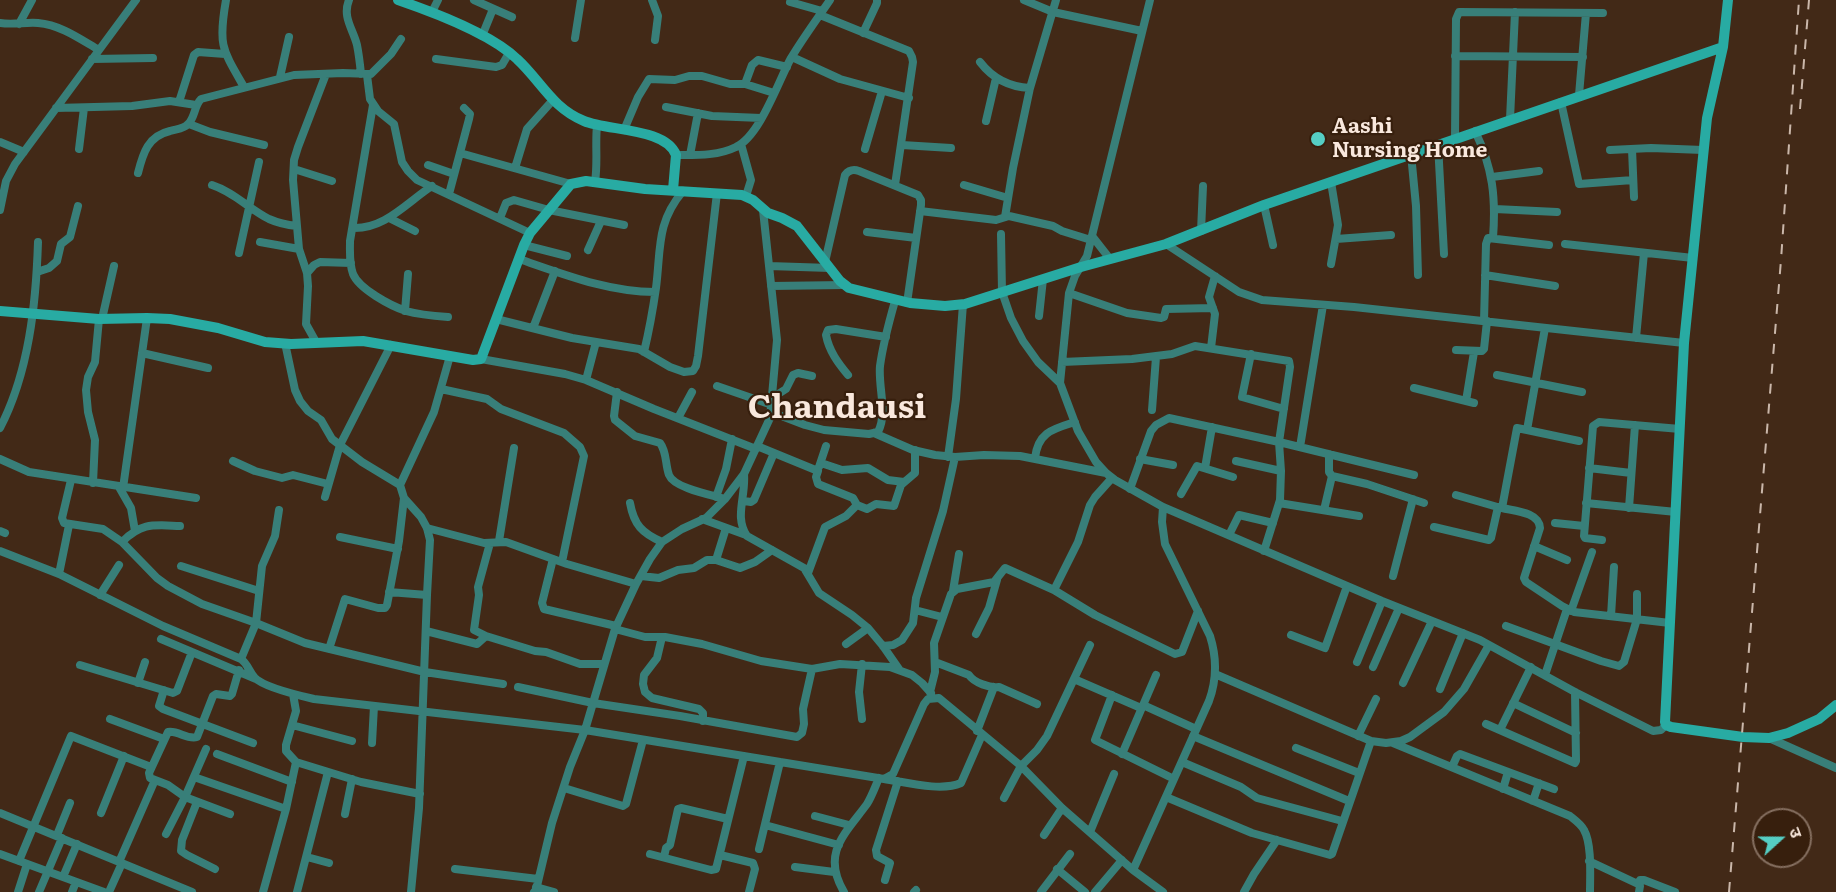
<!DOCTYPE html>
<html>
<head>
<meta charset="utf-8">
<style>
  body { margin:0 }
  #map { position:relative; width:1836px; height:892px; overflow:hidden; background:#422917; font-family:Literata,"Noto Sans Devanagari",serif }
  canvas { display:block }
  .north { position:absolute; left:1752px; top:808px; width:60px; height:60px; box-sizing:border-box; background:#371f0d; border:2px solid #856f60; border-radius:50%; rotate:69deg; font-size:16px; font-weight:700; line-height:24px; text-align:center; color:#f9e8dd }
  .north::after { content:''; display:block; margin:auto; width:21px; height:27px; background:#55cec4; clip-path:polygon(50% 0,100% 100%,50% 72%,0 100%) }
</style>
</head>
<body>
<div id="map">
<canvas width="1836" height="892"></canvas>
<div class="north">उ</div>
</div>
<script>
const g = document.querySelector('canvas').getContext('2d');
g.lineJoin = 'round';
function strokePath(path, color, width, dash) {
  g.strokeStyle = color;
  g.lineWidth = width;
  g.lineCap = dash ? 'butt' : 'round';
  g.setLineDash(dash || []);
  g.stroke(path);
}
function drawText(font, color, halo, rows, align = 'center') {
  g.font = font + ' Literata,serif';
  g.lineWidth = 4.5;
  g.setLineDash([]);
  g.textBaseline = 'middle';
  g.strokeStyle = halo;
  g.fillStyle = color;
  for (const [text, x, y, turn = 0] of rows) {
    g.save();
    g.translate(x, y);
    g.rotate((+turn || 0) * Math.PI / 180);
    g.textAlign = isNaN(turn) ? turn : align;
    if (halo) g.strokeText(text, 0, 0);
    g.fillText(text, 0, 0);
    g.restore();
  }
}
strokePath(new Path2D(`
  M226,0C218,45 222,49 244,87
  M349,0C342,17 353,29 357,45C359,55 360,64 361,74
  M474,0L512,17
  M652,0L658,16L655,40
  M1024,0L1053,12L1142,31
  M1150,0L1087,256L1075,276L1069,293L1060,383L1078,431L1096,462L1106,473L1115,480L1163,507L1382,601L1480,640L1575,692L1653,731L1661,730L1666,725
  M790,2L822,11
  M432,12L438,0
  M820,15L909,51L912,57L913,62L895,185
  M0,23C13,25 26,22 38,23C61,25 80,39 99,50
  M19,24L32,0
  M863,33L877,3V0
  M482,36L493,9
  M575,38L581,0
  M1455,56L1583,57
  M792,57L840,79L909,98
  M92,59L153,58
  M436,59L496,67L502,65L509,53
  M980,62C993,79 1009,87 1030,88
  M367,75L370,99L378,111L394,124L402,162L408,171L417,180L530,233
  M280,77L289,37
  M745,84L752,65L758,60L787,67
  M1579,95L1586,13
  M179,102L194,55L198,52L225,54
  M1561,102L1579,184L1633,180
  M373,105L350,241C350,252 349,263 353,274C359,289 391,306 406,311C420,315 434,316 448,317
  M666,107L712,116L761,118
  M56,108L132,106L170,101L196,105
  M1510,119L1515,12
  M986,121L996,78
  M189,124L210,132L264,145
  M624,130L638,97L649,79L675,80L689,76H702L730,84H745L774,93
  M1475,131C1493,168 1496,198 1493,238
  M1455,138L1456,19L1459,12L1603,13
  M0,142L24,152
  M741,144L751,180L746,196
  M1438,144L1444,254
  M902,145L951,148
  M79,149L84,108
  M865,149L882,91
  M1632,149L1634,197
  M1610,150L1651,148L1703,150
  M460,153L571,184
  M1411,154L1416,206L1418,275
  M676,155C696,155 718,156 736,147C760,136 778,82 791,58C803,38 817,19 830,0
  M690,155L698,113
  M428,165L454,174
  M515,168L527,129L553,100
  M294,169L332,181
  M138,173C143,153 148,136 170,131C176,129 184,129 188,124C195,118 194,106 201,99L294,75L343,73L371,74L391,54L401,39
  M1492,177L1539,171
  M595,182C598,162 595,145 597,125
  M1331,182L1338,225L1331,264
  M212,185C234,192 249,209 269,219C278,223 287,225 297,226
  M964,185L1008,198
  M449,194L469,119L470,114L464,108
  M1264,205L1273,245
  M1495,209L1557,212
  M0,210L6,181L15,164L136,0
  M920,211L996,220L1009,216L1053,226L1062,231L1091,240
  M1005,217L1013,168L1030,88L1056,0
  M389,218L415,231
  M500,218L506,203L514,200L549,210L624,225
  M353,228C385,229 406,203 432,186
  M1201,231L1203,186
  M867,232L916,238
  M1001,234L1002,292L1011,318L1023,341L1038,362L1060,383
  M1092,236L1110,259
  M1336,239L1391,235
  M260,242L299,249
  M1166,244L1239,292L1262,300L1354,307L1684,343
  M1565,244L1693,258
  M524,245L567,256
  M588,250L601,221
  M239,253L259,162
  M519,259C563,274 608,292 655,292
  M825,262L845,175C849,170 853,169 859,171L918,195L921,200V205L907,303
  M769,266L830,268
  M37,272L49,268L57,261L61,244L70,237L78,206
  M307,273L314,265L320,262L351,263
  M1485,275L1555,286
  M771,286L845,285
  M1069,293L1127,313L1161,318L1164,317L1166,309L1213,308
  M405,311L408,274
  M1039,316L1043,279
  M102,319L114,266
  M496,319L572,338L639,349L670,367L684,372L693,371L696,366L698,356L717,193
  M1484,321L1486,244L1488,238L1549,245
  M533,328L555,271
  M1545,328L1527,430L1517,428L1502,508C1515,511 1539,512 1540,528L1524,578L1526,582L1562,606L1574,612L1670,623
  M1636,338L1644,253
  M316,342L306,324L308,286L307,273L299,249L293,180L294,160L298,147L326,74
  M285,343L295,390L300,401L308,411L321,420L332,439L362,462L400,485
  M1211,348L1215,314L1209,297L1215,276
  M1456,350L1482,351L1484,349L1487,321
  M644,352C649,331 653,309 656,288C661,249 656,223 683,191
  M142,353L208,368
  M1251,354L1242,397L1284,409
  M481,359L565,374L586,380L654,409L756,449
  M1062,362L1132,359L1172,354L1195,346L1289,361L1290,367L1279,442L1281,471L1280,500L1264,551
  M848,375C838,363 829,351 826,335L828,330L836,329L886,337
  M1497,375L1582,392
  M586,380L596,342
  M717,386L772,405
  M1414,388L1474,403
  M441,389L487,399L501,409L564,433L580,447L584,456L562,562
  M617,392L614,416L615,420L635,436L660,443C667,452 665,464 669,475C674,488 711,495 725,499
  M772,398L786,389L793,375L798,373L812,376
  M1466,401L1474,352
  M1152,410L1156,357
  M771,412L805,425L824,430L869,434L878,432C888,413 878,387 880,366C883,344 889,322 895,301
  M678,418L692,392
  M0,428C29,372 36,304 38,242
  M1527,430L1579,441
  M874,433L913,450L935,455L955,457L984,455L1020,456L1106,473
  M757,446L818,471L816,477L818,484L853,498L857,505
  M1300,447L1323,305
  M1329,454V472L1332,476L1367,484L1424,503
  M948,457L956,399L963,304
  M1035,458C1038,432 1053,429 1075,422
  M0,459L29,472L196,498
  M1140,459L1173,465
  M233,461L255,471L282,478L293,475L328,484
  M1236,461L1281,471
  M821,463L842,470L868,468L888,480L904,482
  M819,467L826,446
  M1205,468L1212,427
  M1589,468L1631,473
  M744,474C746,497 734,517 747,536L804,568L819,593L852,615L868,628L883,646L899,669
  M71,480L62,518L64,523L103,529L122,542L157,578L168,586L202,604L256,623L305,643L425,672L503,684
  M93,483L95,440L88,412L86,390L88,377L95,362L99,319
  M119,487L131,508L135,531
  M123,488L147,318
  M1130,489L1151,431L1156,425L1169,418L1279,442L1414,475
  M1181,494L1197,466L1233,477
  M1456,495L1501,508
  M325,497L340,445L391,345
  M716,497L726,469L732,439
  M744,501L751,502L754,500L774,453
  M630,503C634,525 642,533 662,542
  M1279,503L1359,516
  M1586,503L1676,512
  M1629,508L1635,425
  M1324,510L1332,476
  M702,519L746,535
  M1555,523L1584,526
  M1434,527L1489,540L1491,538L1498,507
  M427,528L484,543L506,542L567,564L636,584
  M0,531L5,533
  M1229,535L1239,515L1273,523
  M340,537L398,549
  M1602,540L1585,538L1584,536L1593,426L1599,422L1680,429
  M499,541L514,448
  M122,542C142,522 154,525 180,526
  M1534,546L1567,560
  M0,551L59,574L163,626L241,659C248,664 249,672 255,678C264,687 301,696 314,699L585,730L884,779L893,774L924,704L928,699L939,698L1021,766L1062,808L1133,870L1163,892
  M553,559L542,603L544,609L616,626
  M716,560L726,528
  M181,566L259,591
  M808,573L825,527L846,516L857,505L867,509L876,504L894,506L901,485L915,473V450
  M59,574L69,525
  M641,576L659,578L678,570L694,568L707,560H716L740,568L755,562L772,550
  M1393,576L1413,499
  M1054,590L1078,542L1090,505L1095,497L1112,478
  M953,591L959,554
  M389,592L427,595
  M100,595L119,565
  M915,610L942,617
  M1571,611L1592,552
  M1611,616L1614,567
  M1506,626L1601,661L1619,666L1624,662L1637,619V594
  M615,629L645,637H665L702,644L761,661L812,669L840,664L890,667L912,675L922,683L931,693
  M426,631L477,644L486,636L535,651L546,652L580,664H604
  M976,634L989,608L997,580
  M1291,635L1325,648L1347,586
  M486,636L474,630L479,595L478,587L490,543
  M662,637L657,658L644,675L643,684L645,692L652,698L699,709L703,713V721
  M161,639L256,679
  M846,644L868,628
  M883,646L893,645L902,640L913,623L916,598L943,511L955,457
  M329,649L345,599L378,608H385L387,605L399,541L404,498
  M241,659L256,623L262,566L275,536L279,510
  M935,662L969,675C974,683 990,688 999,687L1037,704
  M1357,662L1382,601
  M862,664L859,692L862,719
  M80,665L173,693L177,691L192,652
  M1373,667L1399,608
  M1215,674L1371,741L1386,743L1401,741L1410,737L1444,712L1464,689L1489,645
  M1545,675L1567,609
  M1074,679L1141,708
  M138,683L145,662
  M1403,683L1432,621
  M518,687L593,703L680,716L797,737L802,733L804,724L803,709L812,669
  M1440,689L1463,633
  M164,690L159,706L163,709L253,743
  M930,692L935,672L934,643L951,594L957,589L994,582L1005,568L1054,590L1095,615L1175,654L1182,652L1198,611
  M293,694L296,711L286,745V751L296,762L361,782L420,794
  M1112,695L1095,740L1174,779
  M1513,703L1576,733
  M1143,705L1196,729
  M110,719L164,739
  M1486,724L1575,763L1576,761L1575,692
  M292,725L352,741
  M1500,730L1531,667
  M977,731L994,687
  M1193,736L1349,801
  M1358,736L1376,699
  M1769,738L1836,768
  M372,743L374,706
  M1393,743L1570,816C1575,820 1581,824 1584,830C1592,844 1590,875 1590,892
  M1296,748L1359,773
  M217,754L292,782
  M1122,754L1156,675
  M1182,762L1241,787L1257,798L1342,821
  M1452,767L1457,756L1460,754L1554,789
  M194,777L286,809
  M884,779C905,782 941,792 961,783L982,735
  M564,788L623,806L626,804L643,740
  M1503,789L1508,772
  M1166,797L1252,833L1330,855L1332,854L1371,741
  M1004,798L1021,766L1037,750L1047,736L1090,645
  M1533,801L1539,783
  M197,802L182,840L181,851L187,855L215,869
  M0,813L192,892
  M101,813L124,756
  M230,814L185,797L168,785L150,778L149,773L168,732C178,730 187,740 197,737L213,696L216,694L230,696L232,694L239,670
  M345,814L352,779
  M815,816L849,825
  M765,825L839,845
  M1090,832L1114,774
  M166,834L185,797L206,749
  M57,835L70,803
  M1044,835L1062,808
  M759,849L780,762
  M0,854L104,892
  M650,854L711,870L716,869L744,756
  M720,855L753,863L755,869L749,892
  M307,857L329,863
  M664,857L666,848L670,845L678,809L681,808L728,819
  M19,861L71,736L151,767
  M1589,861L1638,884L1640,886L1639,892
  M119,862L155,780
  M795,867L834,872
  M455,869L538,879
  M1057,869L1085,892
  M1133,870L1209,701C1217,679 1217,658 1210,636L1165,544L1162,522L1163,507
  M63,877L77,844
  M885,880L890,863L877,856L876,850L898,781
  M1638,884L1640,880H1644L1675,892
  M536,887L554,892
  M18,892L27,864
  M39,892L62,838
  M72,892L76,882
  M109,892L122,863
  M263,892L286,809L296,762
  M297,892L328,772
  M411,892L419,808L427,595L430,540L427,528L421,517L404,498L400,485L434,412L450,356
  M534,892L536,890L552,823L570,767L585,730L615,629L636,584L650,559L662,542L682,529L706,518L725,499L744,474L770,418L777,340L763,210
  M844,892C821,853 845,834 867,804C872,796 875,787 879,778
  M914,892L916,890
  M1041,892L1070,854
  M1095,892L1122,860
  M1244,892L1254,874L1277,840`), '#387f79', 8);
strokePath(new Path2D(`
  M398,0C433,12 490,33 517,59C541,81 552,108 584,121C608,131 666,128 676,155L673,190
  M1728,0L1723,47L1707,118L1684,343L1665,722L1666,725L1671,727L1743,737L1769,738L1788,733L1819,719L1836,705
  M0,311L99,319L147,318L170,319L218,328L265,342L291,344L363,341L473,360L481,359L524,245L530,233L571,184L586,181L645,189L742,195L753,200L768,213L782,218L797,226L840,281L849,288L910,303L945,306L965,304L1081,267L1166,244L1264,205L1723,47`), '#28aba3', 10);
strokePath(new Path2D(`
  M1800,109L1809,0
  M1729,892L1781,260L1799,0`), '#cab7aa', 2, [10, 10]);
for (const [x, y, r, color] of [
  [1318,139,8,"#55cec4"]
]) {
  const dot = new Path2D();
  dot.arc(x, y, r, 0, 2 * Math.PI);
  g.fillStyle = color;
  g.fill(dot);
  strokePath(dot, '#371f0d', 2);
}
drawText('bold 21px', '#f9e8dd', '#371f0d', [
  ["Aashi",1332,127],
  ["Nursing Home",1332,151]
], 'left');
drawText('bold 33px', '#f9e8dd', '#371f0d', [
  ["Chandausi",837,408]
]);
</script>
</body>
</html>
